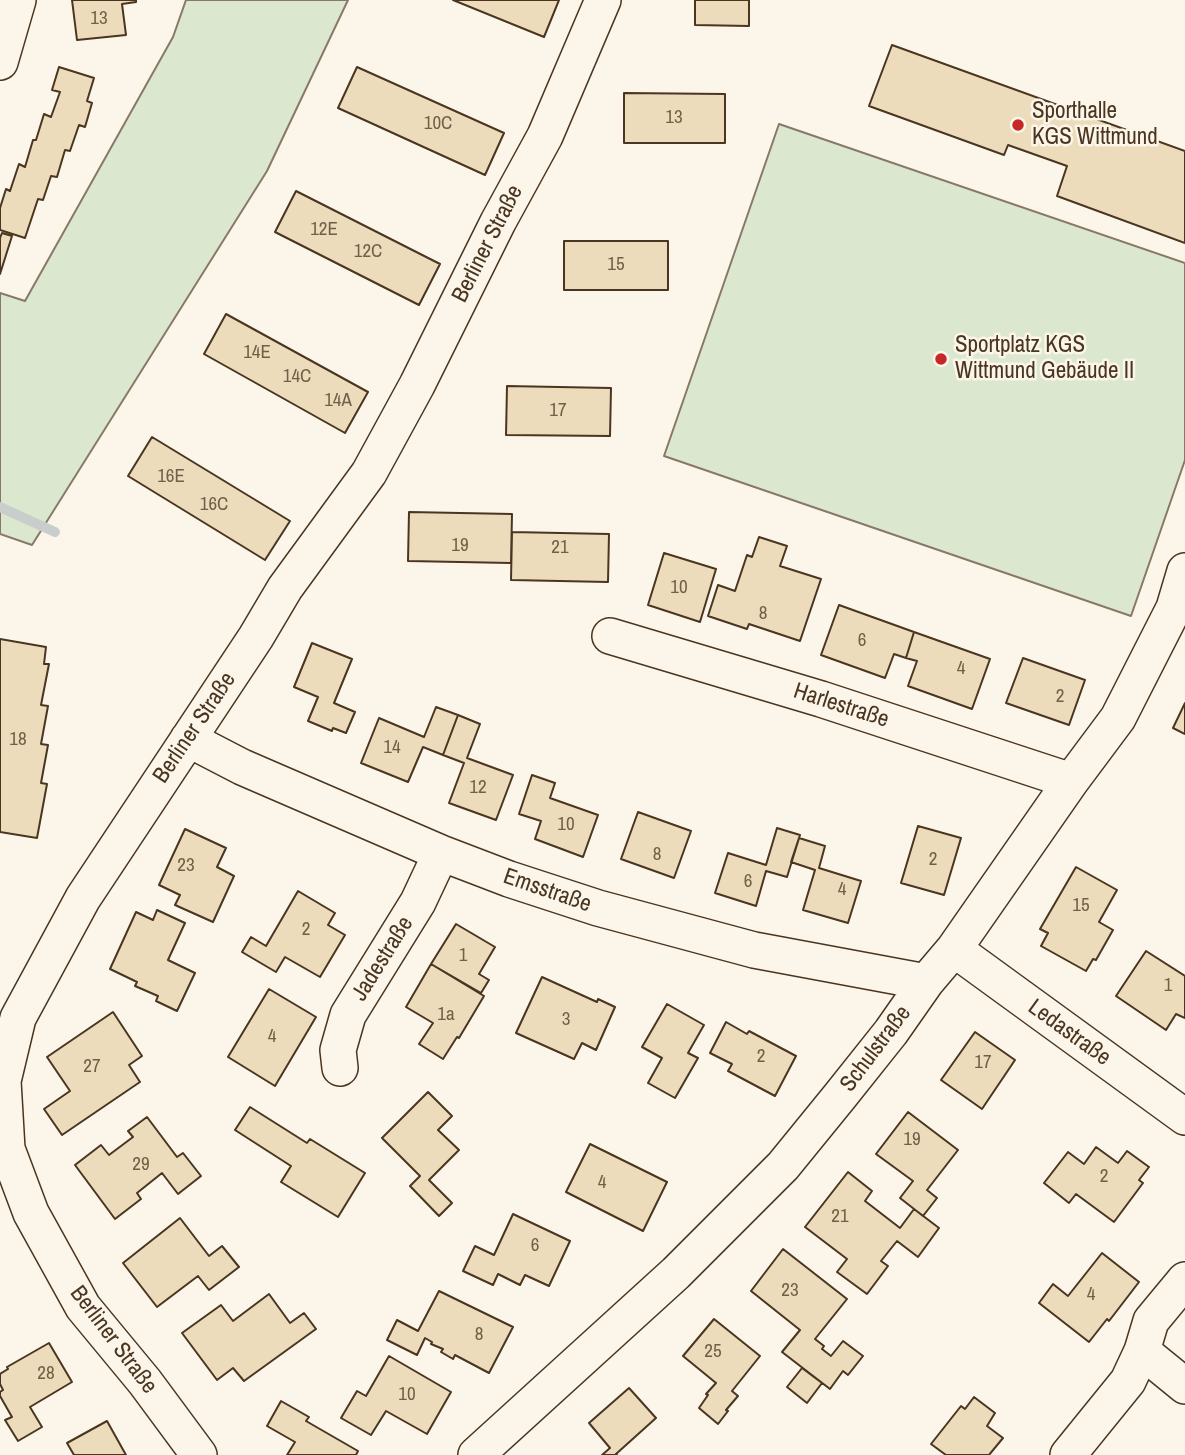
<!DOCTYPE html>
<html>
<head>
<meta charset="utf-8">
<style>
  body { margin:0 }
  canvas { display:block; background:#fbf6e9 }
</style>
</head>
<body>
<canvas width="1185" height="1455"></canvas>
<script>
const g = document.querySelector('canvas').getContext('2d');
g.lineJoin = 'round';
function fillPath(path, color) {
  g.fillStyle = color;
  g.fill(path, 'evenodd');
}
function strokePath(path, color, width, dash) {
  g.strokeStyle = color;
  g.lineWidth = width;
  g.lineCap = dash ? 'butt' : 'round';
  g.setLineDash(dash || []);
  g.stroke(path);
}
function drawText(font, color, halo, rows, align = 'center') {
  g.font = font + ' "Archivo Narrow",sans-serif';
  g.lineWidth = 5;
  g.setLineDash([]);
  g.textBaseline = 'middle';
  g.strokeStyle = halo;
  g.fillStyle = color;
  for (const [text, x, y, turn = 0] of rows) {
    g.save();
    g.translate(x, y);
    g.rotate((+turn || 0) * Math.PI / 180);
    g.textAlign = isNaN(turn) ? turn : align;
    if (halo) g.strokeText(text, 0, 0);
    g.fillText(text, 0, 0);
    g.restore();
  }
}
const green = new Path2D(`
  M186,0H348L267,171L32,545L0,534V293L25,301L173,37Z
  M779,124L1185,263V460L1131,616L664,456Z`);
fillPath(green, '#dce7d0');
strokePath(green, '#887966', 2);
strokePath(new Path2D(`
  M0,507L55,532`), '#c9cecd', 10);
const building = new Path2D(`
  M72,0H136V2L122,4L126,35L77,40Z
  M453,0H559L544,37Z
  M695,0H749V26L695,25Z
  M892,45L1185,151V243L1057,196L1067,166L1008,145L1004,155L869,106Z
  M59,67L94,78L87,101L92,103L85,127L79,125L70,151L65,150L57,177L51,176L43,200L38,199L25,238L0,230V208L6,189L10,191L19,164L25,167L33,140H36L44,114L51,117L60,92L52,90Z
  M357,67L504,133L485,175L338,108Z
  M624,93L725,94V143H624Z
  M296,191L440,264L419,305L275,232Z
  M2,233L12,236L0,274V238Z
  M564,241H668V290H564Z
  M226,314L368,392L345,433L204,354Z
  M507,386L611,388L610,436L506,435Z
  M152,437L290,521L265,560L128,476Z
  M409,512L512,514L511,563L408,561Z
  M512,532L609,534L608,582L511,580Z
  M759,537L787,546L780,566L821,579L800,641L749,624L747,629L708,616L718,585L735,591L747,555L752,557Z
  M664,553L716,569L700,622L648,605Z
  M839,605L914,632L906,658L894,654L885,678L821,655Z
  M914,632L990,659L972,709L908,686L917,661L906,658Z
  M0,639L46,647L44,664H49L41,705L48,706L41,744L48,745L41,783L47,784L37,838L0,832Z
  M312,643L352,659L334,703L355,712L346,733L333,728L332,731L308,721L318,697L294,687Z
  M1023,658L1085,680L1069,725L1006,703Z
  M1185,703V734L1173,728Z
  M436,707L458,715L443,755L423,747L408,782L361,763L379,718L424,737Z
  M458,715L480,724L467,758L513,775L496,820L449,803L464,763L443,755Z
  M532,775L555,783L550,798L598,815L583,857L535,839L541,821L519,814Z
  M638,812L691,831L674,878L621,859Z
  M918,826L961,838L944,895L901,883Z
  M777,828L800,835L787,877L766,871L756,906L715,893L728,853L766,865Z
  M185,829L226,848L217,867L234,876L213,922L175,905L180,895L159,885Z
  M799,838L825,846L819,868L861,881L848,923L803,910L815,870L791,862Z
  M1076,867L1117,890L1099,922L1113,930L1096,960L1093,959L1086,971L1041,946L1048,933L1040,929Z
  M298,891L335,913L328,925L345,935L320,977L285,957L276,972L242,952L251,937L266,946Z
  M157,910L185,923L168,960L195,973L177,1011L156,1001L158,996L135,986L137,982L110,969L136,912L153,920Z
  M456,924L495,947L479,974L489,980L481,993L431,964Z
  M1146,951L1185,976V1018L1176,1014L1166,1030L1116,996Z
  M431,964L484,996L459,1038L457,1037L443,1059L419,1044L433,1023L406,1007Z
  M542,977L597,1002L598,999L615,1007L596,1050L582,1043L574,1059L516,1033Z
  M269,989L316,1017L275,1086L228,1057Z
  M667,1004L704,1025L688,1053L698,1058L675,1098L648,1083L662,1058L642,1047Z
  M113,1012L142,1056L129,1065L140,1082L62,1135L44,1109L70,1091L47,1057Z
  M726,1022L747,1034L749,1031L796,1056L775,1096L728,1071L732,1064L710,1053Z
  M975,1032L1015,1060L982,1109L941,1080Z
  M428,1092L452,1116L438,1130L459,1150L429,1180L452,1203L439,1216L410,1186L420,1176L382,1138Z
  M250,1107L307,1143L310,1139L365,1173L338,1217L281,1182L291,1166L235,1130Z
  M908,1112L958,1150L927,1190L937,1198L923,1216L900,1198L913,1181L876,1154Z
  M147,1117L177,1157L183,1153L201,1176L178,1194L162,1173L137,1193L141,1199L115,1219L75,1165L101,1145L109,1155L133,1137L128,1131Z
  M590,1144L667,1182L643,1231L566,1192Z
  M1096,1147L1118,1163L1127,1151L1149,1167L1139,1180L1143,1183L1114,1222L1076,1194L1069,1203L1044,1183L1068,1152L1084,1164Z
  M848,1172L872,1191L865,1201L900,1228L914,1209L939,1228L918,1257L897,1241L881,1261L888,1266L867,1294L837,1272L847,1259L805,1227Z
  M513,1214L570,1241L549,1286L525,1275L520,1285L498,1274L493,1285L463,1271L475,1246L494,1255Z
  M180,1218L209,1256L222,1246L239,1267L209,1290L198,1276L157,1307L123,1263Z
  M783,1249L847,1299L815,1339L824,1346L822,1349L831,1356L843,1341L863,1356L848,1375L843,1371L830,1389L782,1352L800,1330L751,1291Z
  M1102,1253L1139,1282L1109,1321L1107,1319L1089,1342L1039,1303L1053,1284L1068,1296Z
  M439,1291L513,1327L489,1373L455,1355L453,1359L441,1352L443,1349L431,1344L432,1342L425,1338L417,1355L387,1340L397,1320L418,1331Z
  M269,1294L290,1323L304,1313L316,1329L244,1381L233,1368L217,1380L182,1333L221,1305L233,1321Z
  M714,1319L760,1356L732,1391L738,1396L726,1410L728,1411L718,1424L699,1408L708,1395L706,1394L716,1383L683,1356Z
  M49,1343L72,1382L30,1407L42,1427L18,1441L5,1420L12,1417L0,1396V1392L3,1390L0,1384V1374L8,1369L7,1367Z
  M389,1356L451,1392L427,1434L386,1411L371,1435L341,1418L357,1391L366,1396Z
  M802,1368L822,1383L807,1403L787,1387Z
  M629,1388L656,1418L616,1454L617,1455H602L610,1448L589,1423Z
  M974,1397L995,1413L987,1426L1003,1438L989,1455H946L931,1444L961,1406L965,1409Z
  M281,1401L309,1417L306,1421L358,1451L356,1455H287L295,1442L267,1426Z
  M107,1421L126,1455H74L67,1443Z`);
fillPath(building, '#ecdcbc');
strokePath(building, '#4a3520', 2);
const minor = new Path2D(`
  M0,62L18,0
  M610,636L821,699L1071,781
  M188,739L242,767L441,853L509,879L598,908L754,950L926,982
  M954,949L1185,1117
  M340,1068L338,1050L348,1015L418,902L441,853
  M1185,1280L1151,1321L1142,1351L1185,1386
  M199,1455L145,1382L83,1307L31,1213L7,1149L3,1081L18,1018L83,898L256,637L285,588L369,473L417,385L498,222L545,136L603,0
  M476,1455L676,1273L783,1166L840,1096L891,1032L926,982L954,949L1071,781L1118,718L1174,608L1185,571
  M1068,1455L1128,1381L1142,1351`);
strokePath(minor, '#4a3520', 38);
strokePath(minor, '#fbf6e9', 35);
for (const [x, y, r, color] of [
  [1018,125,7,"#c62828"],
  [941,359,7,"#c62828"]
]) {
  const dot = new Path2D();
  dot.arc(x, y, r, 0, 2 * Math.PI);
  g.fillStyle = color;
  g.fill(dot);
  strokePath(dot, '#fbf6e9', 2.5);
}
drawText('19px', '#725f47', null, [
  ["13",99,19],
  ["13",674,118],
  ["10C",438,124],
  ["12E",324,230],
  ["12C",368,252],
  ["15",616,265],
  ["14E",257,353],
  ["14C",297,377],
  ["14A",338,401],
  ["17",558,411],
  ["16E",171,477],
  ["16C",214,505],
  ["19",460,546],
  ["21",560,548],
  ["10",679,588],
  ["8",763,614],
  ["6",862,641],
  ["4",961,669],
  ["2",1060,697],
  ["18",18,740],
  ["14",392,748],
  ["12",478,788],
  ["10",566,825],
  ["8",657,855],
  ["2",933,860],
  ["23",186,866],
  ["6",748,882],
  ["4",842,890],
  ["15",1081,906],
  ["2",306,930],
  ["1",463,956],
  ["1",1168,986],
  ["1a",446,1015],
  ["3",566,1020],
  ["4",272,1037],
  ["2",761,1057],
  ["17",983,1063],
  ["27",92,1067],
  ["19",912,1140],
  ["29",141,1165],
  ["2",1104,1177],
  ["4",602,1183],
  ["21",840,1217],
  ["6",535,1246],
  ["23",790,1291],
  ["4",1091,1295],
  ["8",479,1335],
  ["25",713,1352],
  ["28",46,1374],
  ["10",407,1395]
]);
drawText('23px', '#4a3520', '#fbf6e9', [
  ["Sporthalle",1032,112],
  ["KGS Wittmund",1032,138],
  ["Sportplatz KGS",955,346],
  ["Wittmund Gebäude II",955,372]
], 'left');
drawText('23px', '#4a3520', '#fbf6e9', [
  ["Berliner Straße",488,244,-63],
  ["Harlestraße",841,706,18],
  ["Berliner Straße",195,728,-56],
  ["Emsstraße",547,891,19],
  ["Jadestraße",383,959,-58],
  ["Ledastraße",1069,1033,36],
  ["Schulstraße",876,1049,-53],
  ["Berliner Straße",113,1340,53]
]);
</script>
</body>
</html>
